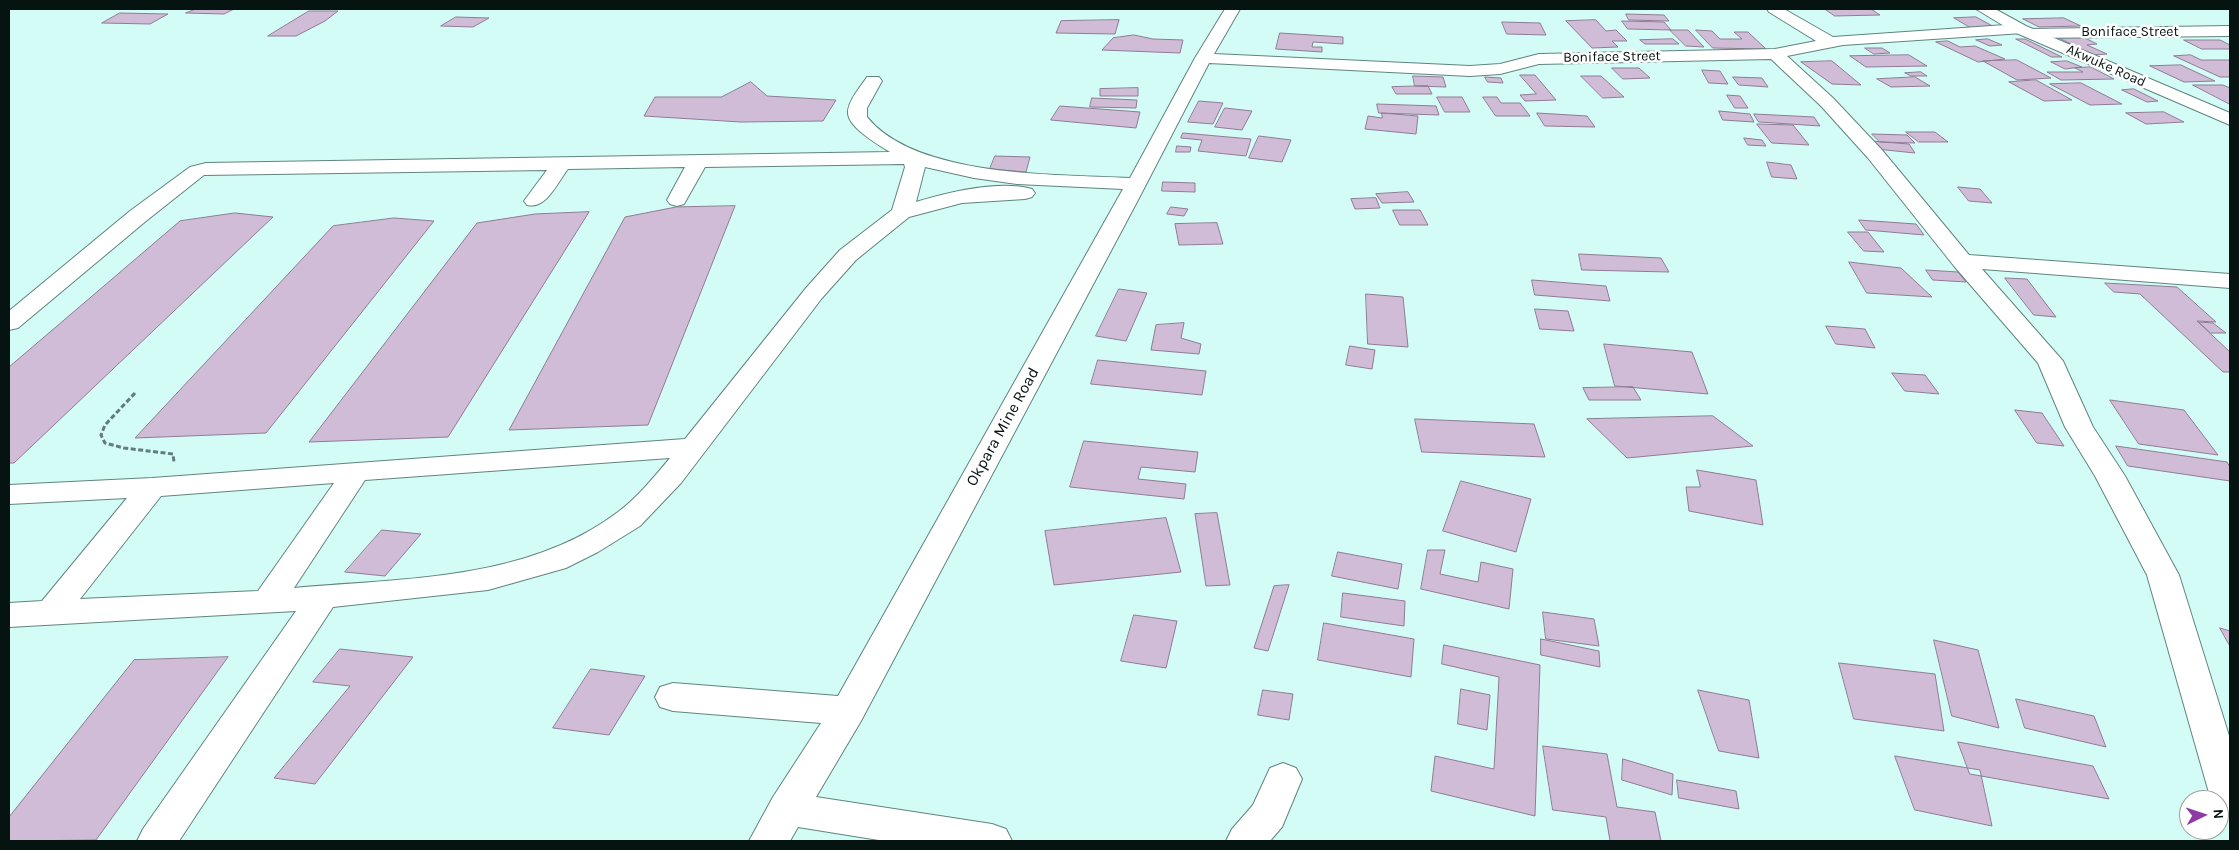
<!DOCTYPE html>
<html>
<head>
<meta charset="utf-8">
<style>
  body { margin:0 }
  #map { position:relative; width:2239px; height:850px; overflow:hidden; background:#d4fcf6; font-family:Karla,sans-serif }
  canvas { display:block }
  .frame { position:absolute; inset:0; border:10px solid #051311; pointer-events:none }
  .north { position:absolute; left:2179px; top:790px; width:50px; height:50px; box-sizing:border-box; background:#fff; border:1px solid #9ba1a0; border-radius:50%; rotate:86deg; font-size:14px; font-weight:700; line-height:20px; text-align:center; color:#051311 }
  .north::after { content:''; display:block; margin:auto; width:18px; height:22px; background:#8f39a7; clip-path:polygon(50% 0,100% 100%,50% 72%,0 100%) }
</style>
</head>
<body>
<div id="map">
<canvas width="2239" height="850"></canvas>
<div class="frame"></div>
<div class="north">N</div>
</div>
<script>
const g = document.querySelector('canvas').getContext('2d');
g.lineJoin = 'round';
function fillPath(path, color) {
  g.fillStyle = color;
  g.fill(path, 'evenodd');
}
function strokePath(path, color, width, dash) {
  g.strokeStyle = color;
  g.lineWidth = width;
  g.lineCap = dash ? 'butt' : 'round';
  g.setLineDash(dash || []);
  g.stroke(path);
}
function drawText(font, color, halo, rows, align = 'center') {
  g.font = font + ' Karla,sans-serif';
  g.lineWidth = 5;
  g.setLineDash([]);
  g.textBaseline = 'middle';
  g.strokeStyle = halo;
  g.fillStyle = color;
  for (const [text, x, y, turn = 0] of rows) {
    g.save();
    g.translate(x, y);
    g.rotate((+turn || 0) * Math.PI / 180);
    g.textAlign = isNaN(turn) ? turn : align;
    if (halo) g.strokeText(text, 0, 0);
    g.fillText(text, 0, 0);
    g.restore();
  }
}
const building = new Path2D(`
  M196,9H234L224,14L186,13Z
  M1825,9H1871L1880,15L1835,16Z
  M309,11H338L325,21L296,36H268Z
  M120,13L168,14L150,24L102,23Z
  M1626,14L1664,15L1669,21L1629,20Z
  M456,17L489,18L473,27L441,26Z
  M1976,17L2000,30L1976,31L1954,18Z
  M2064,18L2081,26L2039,27L2023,19Z
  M1119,20L1115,34L1056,33L1061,21Z
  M1596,20L1606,31L1616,30L1627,41H1612L1618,47L1592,48L1566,21Z
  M1622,21L1664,22L1671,30L1628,29Z
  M1502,22L1540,23L1546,35L1507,34Z
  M1670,30H1688L1704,47L1686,46Z
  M1696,30L1712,31L1720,39H1742L1734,32H1748L1766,49L1713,48Z
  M1280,33L1343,37V44L1313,42L1312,47H1322V52L1276,49Z
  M1134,35L1153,39L1183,40L1180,53L1102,50L1113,38Z
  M2083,37L2097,44L2087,45L2107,54L2092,55L2059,38Z
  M1673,39L1679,44H1645L1640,40Z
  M1988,39L2002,45L1990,46L1976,40Z
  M2016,39H2025L2062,57H2052Z
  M2184,40H2220L2230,45V49H2202Z
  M1948,41L1960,47L1975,46L2005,59L1978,62L1936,42Z
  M1865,48H1882L1890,53L1874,54Z
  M1909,55L1927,66L1866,67L1850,56Z
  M2191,55L2201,60H2230V77H2220L2174,56Z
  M2017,60L2051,78L2017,80L1983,61Z
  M1832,61L1861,85L1832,84L1801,62Z
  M2067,61L2082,67L2065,69L2051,62Z
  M2181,65L2215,81L2184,82L2150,66Z
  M2091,67L2114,79L2061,80L2047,72H2083L2075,68Z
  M1612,68H1639L1650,78L1623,79Z
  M1702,70L1720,71L1728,84L1709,83Z
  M1921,72L1927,76H1911L1905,73Z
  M1520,75H1535L1556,100L1525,101L1520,95L1536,94Z
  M1413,76L1443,77L1446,87L1415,86Z
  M1581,76H1601L1624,97L1603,98Z
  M1485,77L1501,78L1503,83L1488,82Z
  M1733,77L1762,78L1768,87L1739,85Z
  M1915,77L1930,86L1891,87L1877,79Z
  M2036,80L2072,100L2044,101L2009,82Z
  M751,82L767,96L836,100L823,121L741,122L644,116L655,97H721Z
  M2081,83L2122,104L2090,105L2050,84Z
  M2193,85H2223L2230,88V104Z
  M1428,86L1432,94H1396L1392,87Z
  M1138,88V96H1100V89Z
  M2134,89L2158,101L2147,102L2122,90Z
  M1727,95L1740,96L1748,108H1735Z
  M1437,97H1462L1470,112H1445Z
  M1483,97H1497L1501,103H1520L1530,116H1496Z
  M1092,98L1137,100L1136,108L1090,107Z
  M1199,101L1223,103L1213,124L1188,122Z
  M1377,104L1436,106L1439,115L1379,113Z
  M1060,106L1140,112L1136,128L1051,120Z
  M1225,108L1252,111L1242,130L1215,127Z
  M1719,111L1750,114L1754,122L1723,120Z
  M2164,112L2184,122L2146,124L2126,113Z
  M1382,113L1418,116L1416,134L1365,129L1368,116L1382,118Z
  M1537,113L1587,116L1595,127L1545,126Z
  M1754,114L1814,117L1820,126L1759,122Z
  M1757,124L1793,125L1809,145L1772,143Z
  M1906,132H1935L1948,142H1919Z
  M1183,133L1251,139L1246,156L1198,151L1202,140L1181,138Z
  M1872,134L1907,135L1915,143L1880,142Z
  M1259,136L1291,140L1282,162L1249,158Z
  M1744,138L1762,140L1766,146L1748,145Z
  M1871,141L1909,144L1915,153L1876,149Z
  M1177,146L1191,147L1190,152H1176Z
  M995,156L1030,157L1026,172L990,169Z
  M1767,162L1791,165L1797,179L1772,177Z
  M1163,182L1195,183V192L1162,191Z
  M1958,187L1980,189L1992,203L1969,201Z
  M1408,192L1414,202L1382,203L1376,194Z
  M1376,198L1380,208L1355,209L1351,199Z
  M735,206L648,425L509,430L625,217L676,207Z
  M1171,207L1188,209L1184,216L1167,214Z
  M1393,210H1420L1428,225H1400Z
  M589,212L448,437L309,442L477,223L535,214Z
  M235,213L273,217L14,463H9V367L180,221Z
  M394,218L434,221L266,433L135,438L333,226Z
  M1859,220L1916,224L1924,235L1866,230Z
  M1217,223L1223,244L1179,245L1175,224Z
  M1848,232H1868L1884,252L1864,251Z
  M1579,254L1661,258L1669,272L1582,270Z
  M1849,262L1901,268L1932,297L1867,293Z
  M1926,270L1958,272L1966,282L1933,280Z
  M2005,278L2027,279L2056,317L2034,315Z
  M1532,280L1606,286L1610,301L1535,295Z
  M2105,283L2177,287L2216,322L2197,321L2230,352V372H2223L2140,294L2114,292Z
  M1119,289L1147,293L1126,341L1096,336Z
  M1366,294L1403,297L1408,347L1368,344Z
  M1535,309L1568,311L1574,331L1540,329Z
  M2199,322L2213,323L2226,333H2211Z
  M1184,323L1181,338L1201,344L1199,354L1151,350L1156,325Z
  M1826,326L1865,329L1875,348L1836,344Z
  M1604,344L1692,352L1708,394L1615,386Z
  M1350,346L1375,350L1372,369L1346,365Z
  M1098,360L1206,371L1202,395L1091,384Z
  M1892,373L1925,375L1939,394L1905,391Z
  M1633,387L1641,400H1589L1583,388Z
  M2110,400L2184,410L2218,455L2139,444Z
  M2015,410L2042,413L2064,446L2037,443Z
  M1713,416L1753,446L1627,458L1587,419Z
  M1415,419L1534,424L1545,457L1422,452Z
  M1084,441L1198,452L1195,472L1141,467L1138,479L1186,484L1184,499L1070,487Z
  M2116,446L2227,462L2230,467V481L2128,466Z
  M1697,470L1756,480L1763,525L1689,511L1686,487H1700Z
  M1461,481L1531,499L1516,552L1443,531Z
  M1217,513L1230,585L1206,586L1195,514Z
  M1166,518L1181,572L1054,585L1045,531Z
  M382,530L421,534L385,576L345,572Z
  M1428,550H1445L1440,574L1478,582L1481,562L1513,569L1509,609L1421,589Z
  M1338,552L1402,564L1398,589L1332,576Z
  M1289,585L1268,651L1254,648L1274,586Z
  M1343,593L1405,601L1404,626L1341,617Z
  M1543,612L1594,619L1599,646L1546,639Z
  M1134,615L1177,621L1166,668L1121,661Z
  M1324,623L1414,639L1411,677L1318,660Z
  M2220,628L2230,631V646Z
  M1541,639L1599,651L1600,667L1541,655Z
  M1934,640L1978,650L1999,728L1952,716Z
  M1444,645L1540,665L1535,816L1431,791L1435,756L1494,769L1499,677L1442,664Z
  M340,649L413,657L315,784L274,778L350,686L313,682Z
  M228,657L96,840L9,841V817L134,660Z
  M1839,663L1935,674L1944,731L1854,719Z
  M591,669L645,676L609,735L553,728Z
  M1461,689L1490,695L1487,730L1458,724Z
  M1263,690L1293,694L1289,720L1258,715Z
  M1698,690L1749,700L1759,758L1719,751Z
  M2016,699L2094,716L2106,747L2025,728Z
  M1958,742L2093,766L2109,799L1970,774Z
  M1543,746L1607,754L1617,807L1655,812L1661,841H1610L1606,817L1553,810Z
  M1895,756L1980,770L1992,826L1915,810Z
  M1623,759L1673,774L1672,795L1622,780Z
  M1677,780L1736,791L1739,809L1679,798Z`);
fillPath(building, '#d0bcd6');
strokePath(building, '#8e7c94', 1);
const minor = new Path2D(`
  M1225,9H1240L1214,54L1470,66L1500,64L1539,54L1775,49L1816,41L1769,12L1767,9H1784L1833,37L2020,24L2028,29L2230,26V36L2031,38L2023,33L1843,45L1787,56L1833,98L1882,150L1969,255L2230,274V288L1982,269L2063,361L2093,427L2125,476L2179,575L2230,739V816L2219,813V800H2211L2147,575L2095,476L2065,427L2038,363L1954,266L1868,158L1821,106L1771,59L1539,64L1500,74L1470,76L1209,63L1138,200L861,721L816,797L992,824L1006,829L1012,841H885L798,827L790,841H749L773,797L821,723L673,711L660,707L655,697L660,687L673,683L838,696L1123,189L1017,184L974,178L925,167L916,202C949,192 999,180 1032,189L1035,193L1032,197L1025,199L962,203L909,217L856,260L822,298L681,483L640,526L598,552L566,568L488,590L333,607L179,841H137L143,829L296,611L9,627V603L42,601L127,498L9,504V485L152,478L685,439L806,288L840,250L892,210L905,167L904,164L705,167L684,204L677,206L670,204L667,200L685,167L568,169C557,183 546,210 527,205L524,201L547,170L204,175L146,221L18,328L9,330V311L130,211L190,167L206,163L890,152C879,145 847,127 848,112C848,101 861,86 867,77H879L882,81L867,108V117C916,178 1057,174 1130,178L1195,58ZM670,458C655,476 637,498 618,512C527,581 403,578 294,588L365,480ZM334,483L258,591L80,599L161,496Z
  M1283,763L1296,768L1302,779L1282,827L1270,841H1226L1232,829L1253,805L1270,768Z`);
const major = new Path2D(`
  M1976,9H1995L2026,26L2230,113V125L2014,32Z`);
strokePath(minor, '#60847f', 2);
strokePath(major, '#60847f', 2);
strokePath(new Path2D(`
  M135,393L105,425L101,435L105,443L124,448L173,454L174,462`), '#627c78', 3, [5, 2.5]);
fillPath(minor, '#fff');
fillPath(major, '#fff');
drawText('14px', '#051311', '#fff', [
  ["Boniface Street",2130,32],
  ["Boniface Street",1612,57,-1],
  ["Akwuke Road",2106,66,24]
]);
drawText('16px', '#051311', '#fff', [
  ["Okpara Mine Road",1003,427,-61]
]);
</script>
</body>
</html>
